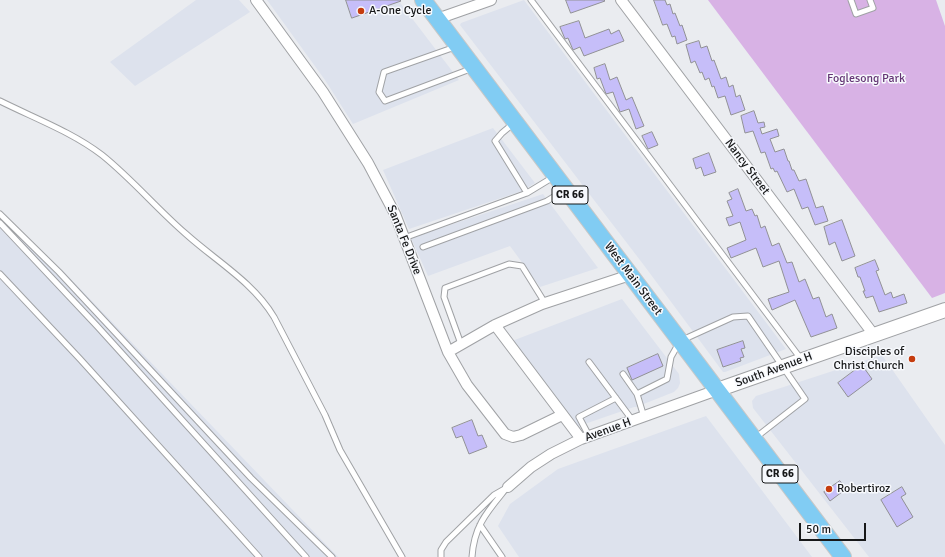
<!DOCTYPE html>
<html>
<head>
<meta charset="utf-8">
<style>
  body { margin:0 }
  #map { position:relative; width:945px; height:557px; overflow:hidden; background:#eaecf0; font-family:Signika,sans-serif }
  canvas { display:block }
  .scale { position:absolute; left:799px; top:523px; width:67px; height:18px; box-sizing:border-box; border:2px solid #171819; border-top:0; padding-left:5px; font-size:12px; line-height:14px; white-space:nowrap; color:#171819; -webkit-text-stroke:3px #f7f9fd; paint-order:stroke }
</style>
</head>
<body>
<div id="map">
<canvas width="945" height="557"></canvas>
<div class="scale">50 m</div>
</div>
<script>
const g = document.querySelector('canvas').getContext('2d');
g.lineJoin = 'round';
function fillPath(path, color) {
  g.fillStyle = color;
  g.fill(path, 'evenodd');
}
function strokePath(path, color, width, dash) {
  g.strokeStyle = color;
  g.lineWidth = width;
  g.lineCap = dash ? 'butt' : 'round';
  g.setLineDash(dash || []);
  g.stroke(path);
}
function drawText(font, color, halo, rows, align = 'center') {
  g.font = font + ' Signika,sans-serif';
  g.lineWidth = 3;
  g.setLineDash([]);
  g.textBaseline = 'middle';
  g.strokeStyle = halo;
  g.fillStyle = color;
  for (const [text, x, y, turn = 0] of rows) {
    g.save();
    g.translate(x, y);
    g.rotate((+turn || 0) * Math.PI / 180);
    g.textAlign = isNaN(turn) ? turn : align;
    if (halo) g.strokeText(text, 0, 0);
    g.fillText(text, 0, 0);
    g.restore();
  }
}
fillPath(new Path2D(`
  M196,0H239L250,12L135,86L110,62Z
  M267,0H398L459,80L353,124L325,80Z
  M524,0L580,75L786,349L725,372H723L643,264L460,25L461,23Z
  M493,128L535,183L522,191L409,229L383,170Z
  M543,194L598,268L540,287L510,246L428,276L411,238Z
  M0,211L65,273L338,557H0Z
  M622,299L679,374L680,383L678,388L674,392L636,407H634L576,427L512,341Z
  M882,355L945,445V557H869L753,408L752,401L756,396Z
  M706,416L812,557H519L498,526L510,504L558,469Z`), '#dde2ed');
fillPath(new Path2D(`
  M708,0H936L945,26V293L932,298Z`), '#d8b2e5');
const building = new Path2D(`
  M346,0H400L401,1L352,18Z
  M566,0H604L605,1L571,13Z
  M654,0H665L667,5L670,4L673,14L675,13L680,26L682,25L687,40L677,44L675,36L672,37L667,24L663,25Z
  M579,21L585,38L609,29L611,34L619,30L624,41L584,56L580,47L573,50L568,38L565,39L560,27Z
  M699,41L701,48L707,46L712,61L714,60L721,79L726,77L729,87L733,85L736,97L740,95L745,110L731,115L725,96L718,98L714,86L712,87L709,78L705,80L702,72L700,73L695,61L691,63L686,45Z
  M605,64L610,80L617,77L626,100L632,97L644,126L636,129L629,109L620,112L613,92L606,94L600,78L597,79L594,68Z
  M754,111L758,123L764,122L765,127L760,128L762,134L777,129L779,136L770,139L775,152L784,149L788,161H789L792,170H794L799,181L806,179L816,208L823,206L828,221L815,225L808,207L802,209L794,189L787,192L777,171L775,172L773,168L771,169L765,152L761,153L753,131L745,133L741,116Z
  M652,132L658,145L648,149L642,136Z
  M709,153L716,172L704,176L701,167L696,169L693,159Z
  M738,189L746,211L752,209L755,216L757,215L761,228L765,226L772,246L779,243L787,263L792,262L799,282L805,279L813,299L819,297L826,317L832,314L837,328L811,337L795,300L772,310L768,299L789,292L779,261L763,267L756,248L731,258L727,248L746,240L740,222L729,226L726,218L733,216L727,201L732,199L729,193Z
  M842,220L855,256L842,261L835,242L829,245L824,227Z
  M875,260L879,270L876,271L885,295L891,292L893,298L904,294L907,303L879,312L873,296L866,298L863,291H865L860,277H858L855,268Z
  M743,341L745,348L741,349L744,357L740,358L741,361L723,367L717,350Z
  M658,354L663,366L632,380L627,368Z
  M862,365L872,379L848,397L838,383Z
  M472,420L478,436L482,435L487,447L469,454L462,436L456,438L452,428Z
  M840,481L846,489L830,501L824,492Z
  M902,487L906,494L901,497L913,517L897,527L881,500Z`);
fillPath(building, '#c6bef9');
strokePath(building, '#919195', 1);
const lane = new Path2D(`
  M531,0L801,359
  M851,0L856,14L873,8L870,0
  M455,47L384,72L379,92L385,101L473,68
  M0,101C34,118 72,132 102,155C132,179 157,209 186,234C216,261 253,282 274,317L325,415L340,450L402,557
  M514,123L502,133L495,141L527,193
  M0,214L59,272L251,478L332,557
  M0,223L97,326L306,557
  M404,238L527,193L555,176
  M423,247L547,201L565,190
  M0,274L80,359L259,557
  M461,344L444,297L445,288L509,264L522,266L545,303
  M589,362L633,421
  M623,374L637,394L644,417
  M637,394L667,379L671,357L680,341L733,317L748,316L805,399L755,438
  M589,436L579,417L616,398
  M480,525L502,557
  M441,557V550L446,542L494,495L508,487
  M472,557C474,526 487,512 505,490`);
const street = new Path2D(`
  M256,0L323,92L368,163L395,214L448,352L467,385L505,434L513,437L521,435L562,415
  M621,0L874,335
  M437,19L491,0
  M495,325L581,439
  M448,352L495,325L542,304L630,275
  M508,487L531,467L551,454L581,439L717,390`);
const secondary = new Path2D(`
  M717,390L945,310`);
const primary = new Path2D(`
  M423,0L843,557`);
strokePath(lane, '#a0a2a5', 7);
strokePath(street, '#a0a2a5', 12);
strokePath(secondary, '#a0a2a5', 16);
strokePath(primary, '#c7c8c8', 18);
strokePath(lane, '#fff', 5);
strokePath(street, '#fff', 10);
strokePath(secondary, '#fff', 14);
strokePath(primary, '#81ccf3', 16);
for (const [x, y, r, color] of [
  [361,11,4,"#c53c0e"],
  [912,359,4,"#c53c0e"],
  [829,489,4,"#c53c0e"]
]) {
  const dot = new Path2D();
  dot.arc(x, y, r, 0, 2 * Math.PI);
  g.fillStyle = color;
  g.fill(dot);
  strokePath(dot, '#f7f9fd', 1.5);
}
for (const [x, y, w] of [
  [570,195,36],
  [780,474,36]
]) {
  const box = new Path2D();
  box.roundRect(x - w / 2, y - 9, w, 18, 3);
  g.fillStyle = '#f7f9fd';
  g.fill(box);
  strokePath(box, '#171819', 1);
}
drawText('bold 11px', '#171819', null, [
  ["CR 66",570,195],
  ["CR 66",780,474]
]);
drawText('12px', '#171819', '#f7f9fd', [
  ["A-One Cycle",369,11],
  ["Disciples of",904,352,"right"],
  ["Christ Church",904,366,"right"],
  ["Robertiroz",837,489]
], 'left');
drawText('12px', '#653675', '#f7f9fd', [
  ["Foglesong Park",866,79]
]);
drawText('12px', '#171819', '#f7f9fd', [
  ["Nancy Street",747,167,53],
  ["Santa Fe Drive",404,240,68],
  ["West Main Street",633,279,53],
  ["South Avenue H",774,370,-20],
  ["Avenue H",608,430,-20]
]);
</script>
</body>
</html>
